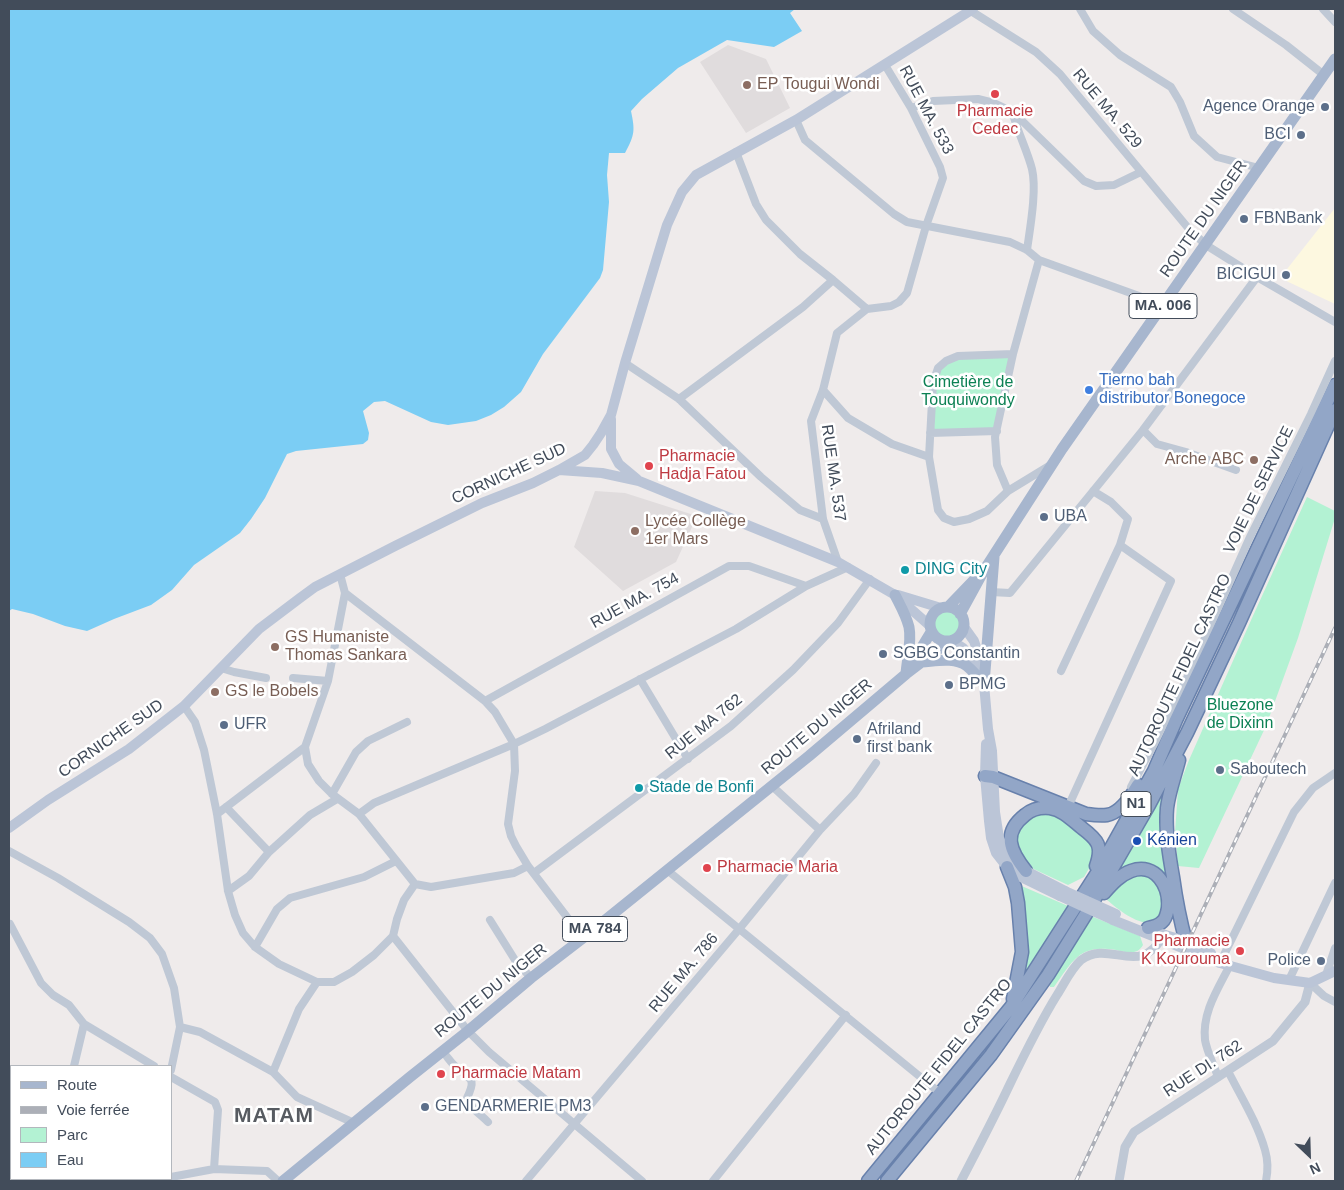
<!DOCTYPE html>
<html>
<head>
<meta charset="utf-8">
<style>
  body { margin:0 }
  #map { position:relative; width:1344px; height:1190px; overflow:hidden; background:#efebeb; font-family:Helvetica,sans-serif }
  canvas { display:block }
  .frame { position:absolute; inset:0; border:10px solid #424c5a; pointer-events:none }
  .legend { position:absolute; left:10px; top:1065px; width:162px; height:115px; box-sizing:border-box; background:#fff; border:1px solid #b3b7bd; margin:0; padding:6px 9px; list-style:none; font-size:15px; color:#424c5a }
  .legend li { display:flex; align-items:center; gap:10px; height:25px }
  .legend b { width:25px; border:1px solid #b3b7bd }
  .north { position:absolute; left:1284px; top:1130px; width:50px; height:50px; -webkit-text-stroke:4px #fff; paint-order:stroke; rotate:156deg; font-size:14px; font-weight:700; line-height:20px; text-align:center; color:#424c5a }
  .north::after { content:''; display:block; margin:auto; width:18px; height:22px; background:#424c5a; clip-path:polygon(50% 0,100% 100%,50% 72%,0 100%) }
</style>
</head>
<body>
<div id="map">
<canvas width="1344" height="1190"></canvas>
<div class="frame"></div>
<ul class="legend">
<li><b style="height:6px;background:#a7b6ce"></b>Route</li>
<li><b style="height:6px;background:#acafb7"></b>Voie ferrée</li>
<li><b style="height:14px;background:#b3f2d3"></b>Parc</li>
<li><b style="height:14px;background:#7bcdf4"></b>Eau</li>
</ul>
<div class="north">N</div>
</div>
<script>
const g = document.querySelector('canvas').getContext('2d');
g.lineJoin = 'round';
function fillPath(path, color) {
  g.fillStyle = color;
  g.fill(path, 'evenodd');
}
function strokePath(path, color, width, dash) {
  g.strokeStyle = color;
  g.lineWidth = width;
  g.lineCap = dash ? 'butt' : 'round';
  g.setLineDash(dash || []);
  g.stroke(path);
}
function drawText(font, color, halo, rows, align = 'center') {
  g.font = font + ' Helvetica,sans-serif';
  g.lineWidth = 5;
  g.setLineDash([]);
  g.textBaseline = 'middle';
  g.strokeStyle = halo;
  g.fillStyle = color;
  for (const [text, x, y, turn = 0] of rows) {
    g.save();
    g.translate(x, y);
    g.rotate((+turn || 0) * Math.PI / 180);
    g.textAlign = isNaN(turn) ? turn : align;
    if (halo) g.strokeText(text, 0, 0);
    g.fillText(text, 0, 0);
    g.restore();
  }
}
fillPath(new Path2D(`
  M1335,208V304L1280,278Z`), '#fdf8e0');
fillPath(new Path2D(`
  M728,45L766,59L790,108L746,133L700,62Z
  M595,491L625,493L697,516L676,562L623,591L574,547Z`), '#e0dcdd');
fillPath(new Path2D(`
  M1010,356L995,429L934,430L935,382L938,368L960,358Z
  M1307,497L1335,511V518L1298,638L1266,726L1199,868L1178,866L1175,833L1178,789L1189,760L1252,618Z
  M930 625a16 16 0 1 1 32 0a16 16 0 1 1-32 0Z
  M1171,768L1170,892L1149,867L1105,886Z
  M1037,812L1056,814L1089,837L1094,850V860L1084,877L1068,885L1023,864L1017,856L1016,829Z
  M1129,875H1150C1154,880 1160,886 1161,892C1164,900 1164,921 1152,923C1136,924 1119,910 1107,900L1115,887Z
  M1017,884L1068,906L1018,983Z
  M1091,916L1140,936L1143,945C1135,959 1120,949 1108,949C1101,948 1091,949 1085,952C1072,958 1062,976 1054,987H1050L1049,981Z`), '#b3f2d3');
fillPath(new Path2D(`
  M9,9H795L790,13L802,31L774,47L727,40L678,68L642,99L631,111C635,130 635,135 625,153H609L607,175L609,202L603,270L600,278L543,354L521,392L504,407L491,415L476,421L448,425L431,422L385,401L374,402L363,411L369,433L368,440L363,444L296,451L287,454L265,498L251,519L240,533L194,565L172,590L151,605L114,619L87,631L65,626L33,614L12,609L9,611Z`), '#7bcdf4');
const trunk = new Path2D(`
  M1179,760C1175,776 1169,792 1167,808C1165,831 1169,855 1173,877C1176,899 1180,920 1186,942
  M985,776L993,777L1086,814C1093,815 1100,816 1107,815C1120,813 1132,795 1138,785
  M1007,867L1015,887L1018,903L1022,952L1013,999
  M1026,871C1010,851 1002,833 1025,815C1032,809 1040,807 1050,808C1063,810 1072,820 1082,828C1098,840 1103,846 1096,866
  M1104,893C1112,884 1120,875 1131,871C1156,862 1170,887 1168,908C1167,913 1166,919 1162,922C1158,926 1153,927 1148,928
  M868,1181L1011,1007L1097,873L1154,771L1176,720L1335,385
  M887,1181L991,1055L1048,975L1086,914L1149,805L1187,733L1239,623L1335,410`);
strokePath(trunk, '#6881ac', 15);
strokePath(new Path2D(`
  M1080,9L1093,31L1120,55L1171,87L1180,102L1194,136L1217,157L1259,168
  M1233,9L1286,45L1324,75
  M1323,9L1335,22
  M971,11L1036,52L1060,74L1189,229L1206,245L1257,277L1335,322
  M911,108L933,101L978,99L994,103L1013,112L1084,181L1096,186L1114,185L1141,172
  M1013,114C1018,133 1027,150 1032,169C1037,190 1030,228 1027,250
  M796,120L805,140L894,214L907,222L1010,242L1027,250L1039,260L1164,305
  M736,152L756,204L766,220L800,254L833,280L867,309
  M1039,260L1013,354L995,437L997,465L1008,491L1049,466
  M625,363L679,399L761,477L800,510L823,519
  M823,390L848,418L892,444L929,457
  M679,399L803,307L833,280
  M1143,430L1157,444L1186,452L1236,470
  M930,433L997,431
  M1008,491L987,511L969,519L954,522L944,518L938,510L929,457L933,383L938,368L946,361L958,356L1013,354
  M838,562L823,519L811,421L823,390L837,333L867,309L891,306L899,302L907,293L926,226L943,178L940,167L911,108L885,65
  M340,574L345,593L328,681L305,747L308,764L319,781L332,794L359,814L415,884L431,887L514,873L528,866
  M991,592L1010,593L1143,430L1257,277
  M345,593L485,701L495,712L514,744L515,771L508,824L511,836L516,846L528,866L583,938
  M221,668L234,672L266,678
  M1061,671L1120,545L1128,519L1111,502L1093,491
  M293,678L328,681
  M640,679L688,759
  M485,701L729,566H749L806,586
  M184,706L195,722L204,750L217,814L228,891L235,915L243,933L255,947L279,964L317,982
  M1131,787L1155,742L1189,674L1249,539L1311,414L1335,361
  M332,794L356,752L368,741L407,722
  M226,807L269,852
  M1068,807L1171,581L1120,545
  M217,814L305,747
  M359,814L374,803L514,744L545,729L736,629L806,586L848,567
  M820,830L854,794L876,763
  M9,851L58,878L129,922L150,938L162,954L174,988L180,1027L171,1070
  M667,870L940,1093
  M534,873L731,726L793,670L838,623L870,579
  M228,891L249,876L269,852L310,815L337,799
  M490,920L515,960L531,978
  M10,924L41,983L53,995L69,1005L84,1024L154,1066
  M393,936L468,1031L489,1052L642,1181
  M255,947L277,909L290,898L364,877L396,861
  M1220,963L1294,812L1313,788L1335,773
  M1326,975L1335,948
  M1289,980L1335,883
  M1310,983L1324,996L1335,1002
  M180,1027L200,1032L273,1072L297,1097L354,1123
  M442,1051C447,1056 451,1063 456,1067C470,1080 477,1077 467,1098C470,1108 480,1114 488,1122
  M74,1066L84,1024
  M1228,1071C1241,1097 1257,1122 1265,1150C1268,1160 1268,1171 1266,1181
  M273,1072L299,1009L317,982H334L352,972L374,955L393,936L397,919L404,900L415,884
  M171,1077L215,1102L218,1110L214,1169
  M1218,1077C1214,1065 1207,1052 1205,1040C1202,1012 1218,989 1230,965
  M9,1125L11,1124
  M171,1177L214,1169L267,1171L278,1181
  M59,1179L66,1181
  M110,1181L111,1179
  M148,1181L161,1179
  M526,1181L740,928L820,830L772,786
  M713,1181L846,1015`), '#bfc8d5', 8);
strokePath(new Path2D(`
  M961,1181C977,1150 994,1118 1009,1086C1024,1055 1039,1024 1057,995C1064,984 1071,969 1081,960C1110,938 1140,980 1164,934
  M1119,1181L1125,1147L1134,1132L1273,1041L1305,1002L1310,983`), '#bfc8d5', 9);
strokePath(new Path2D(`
  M611,419V449L619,464L637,479
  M559,470L602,473L639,481L838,562L895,595L929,625
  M898,595L941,608
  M964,627L974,641L977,650L984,684L988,729L992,751L995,812L999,838L1006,853L1014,862L1026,871L1065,891
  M952,641L963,648L978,666
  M986,744L985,776L989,821L991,838L996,853L1007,867L1021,877L1060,896
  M9,828L48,800L129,749L184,706L259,629L300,598L315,587L395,546L482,503L533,483L559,470L585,455L593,445L601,433L611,415L625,363L667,225L682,192L696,175L796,120L973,9
  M1113,920L1220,963L1274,978L1310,983L1335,971
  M1162,934L1189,942L1211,953`), '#bbc5d7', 10);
strokePath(new Path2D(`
  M895,595C900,605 906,615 909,627C912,642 907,659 906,674
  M930 624a17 17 0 1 1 34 0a17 17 0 1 1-34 0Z
  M948,607L974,580
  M960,614L983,572L1062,449L1335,59
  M922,662C937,661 954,657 967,666C973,671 979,678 984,684
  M908,670L931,632
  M984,684L994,557
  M283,1181L410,1077L468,1031L531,978L583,938L809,756L906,674L948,642`), '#a7b6ce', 11);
strokePath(trunk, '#92a6c7', 12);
const rail = new Path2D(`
  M1076,1181L1335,628`);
strokePath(rail, '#acafb7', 4);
strokePath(rail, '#fff', 2, [5.5]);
strokePath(new Path2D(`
  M1065,891L1116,914
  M1060,896L1113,920`), '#bbc5d7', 10);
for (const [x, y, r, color] of [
  [747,85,5,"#8d6e63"],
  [995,94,5,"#e0444e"],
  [1325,107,5,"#5c6f8a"],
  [1301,135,5,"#5c6f8a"],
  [1244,219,5,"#5c6f8a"],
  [1286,275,5,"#5c6f8a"],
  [1089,390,5,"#3f7fe0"],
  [1254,460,5,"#8d6e63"],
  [649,466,5,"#e0444e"],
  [1044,517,5,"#5c6f8a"],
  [635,531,5,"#8d6e63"],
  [905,570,5,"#0f9aa8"],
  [275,647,5,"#8d6e63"],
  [883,654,5,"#5c6f8a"],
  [949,685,5,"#5c6f8a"],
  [215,692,5,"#8d6e63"],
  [224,725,5,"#5c6f8a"],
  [857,739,5,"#5c6f8a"],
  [1220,770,5,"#5c6f8a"],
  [639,788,5,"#0f9aa8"],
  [1137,841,5,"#1a4fb4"],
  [707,868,5,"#e0444e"],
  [1240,951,5,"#e0444e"],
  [1321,961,5,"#5c6f8a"],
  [441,1074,5,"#e0444e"],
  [425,1107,5,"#5c6f8a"]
]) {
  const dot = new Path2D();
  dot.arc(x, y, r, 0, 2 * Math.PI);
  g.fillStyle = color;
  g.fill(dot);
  strokePath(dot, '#fff', 2);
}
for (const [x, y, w] of [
  [1163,306,68],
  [1136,804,30],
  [595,929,65]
]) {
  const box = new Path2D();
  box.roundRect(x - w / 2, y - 12.5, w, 25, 4);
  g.fillStyle = '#fff';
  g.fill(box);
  strokePath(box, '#424c5a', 1);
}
drawText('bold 15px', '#424c5a', null, [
  ["MA. 006",1163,306],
  ["N1",1136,804],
  ["MA 784",595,929]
]);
drawText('16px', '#785e54', '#fff', [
  ["EP Tougui Wondi",757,85],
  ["Arche ABC",1244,460,"right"],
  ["Lycée Collège",645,522],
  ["1er Mars",645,540],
  ["GS Humaniste",285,638],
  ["Thomas Sankara",285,656],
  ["GS le Bobels",225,692]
], 'left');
drawText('16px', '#4e5e75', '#fff', [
  ["Agence Orange",1315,107,"right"],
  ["BCI",1291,135,"right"],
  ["FBNBank",1254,219],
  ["BICIGUI",1276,275,"right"],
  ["UBA",1054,517],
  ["SGBG Constantin",893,654],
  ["BPMG",959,685],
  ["UFR",234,725],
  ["Afriland",867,730],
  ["first bank",867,748],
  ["Saboutech",1230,770],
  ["Police",1311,961,"right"],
  ["GENDARMERIE PM3",435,1107]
], 'left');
drawText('16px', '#424c5a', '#fff', [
  ["RUE MA. 529",1107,109,50],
  ["RUE MA. 533",926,110,62],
  ["ROUTE DU NIGER",1204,219,-55],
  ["RUE MA. 537",833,473,82],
  ["CORNICHE SUD",509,474,-25],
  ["VOIE DE SERVICE",1259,490,-64],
  ["RUE MA. 754",635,601,-29],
  ["AUTOROUTE FIDEL CASTRO",1180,675,-65],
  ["RUE MA 762",704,727,-39],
  ["ROUTE DU NIGER",817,727,-40],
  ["CORNICHE SUD",111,739,-35],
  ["RUE MA. 786",684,973,-50],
  ["ROUTE DU NIGER",491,991,-39],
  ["AUTOROUTE FIDEL CASTRO",939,1067,-51],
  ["RUE DI. 762",1203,1069,-33]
]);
drawText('16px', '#be3a42', '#fff', [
  ["Pharmacie",995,112,"center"],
  ["Cedec",995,130,"center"],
  ["Pharmacie",659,457],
  ["Hadja Fatou",659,475],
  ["Pharmacie Maria",717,868],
  ["Pharmacie",1230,942,"right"],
  ["K Kourouma",1230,960,"right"],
  ["Pharmacie Matam",451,1074]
], 'left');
drawText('16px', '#366cbe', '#fff', [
  ["Tierno bah",1099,381],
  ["distributor Bonegoce",1099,399]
], 'left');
drawText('16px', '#0d8154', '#fff', [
  ["Cimetière de",968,383],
  ["Touquiwondy",968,401],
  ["Bluezone",1240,706],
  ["de Dixinn",1240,724]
]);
drawText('16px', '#0d838f', '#fff', [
  ["DING City",915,570],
  ["Stade de Bonfi",649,788]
], 'left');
drawText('16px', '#164399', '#fff', [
  ["Kénien",1147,841]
], 'left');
g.letterSpacing = '1px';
drawText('bold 21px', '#575b61', '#fff', [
  ["MATAM",274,1116]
]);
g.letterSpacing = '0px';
</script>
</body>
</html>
